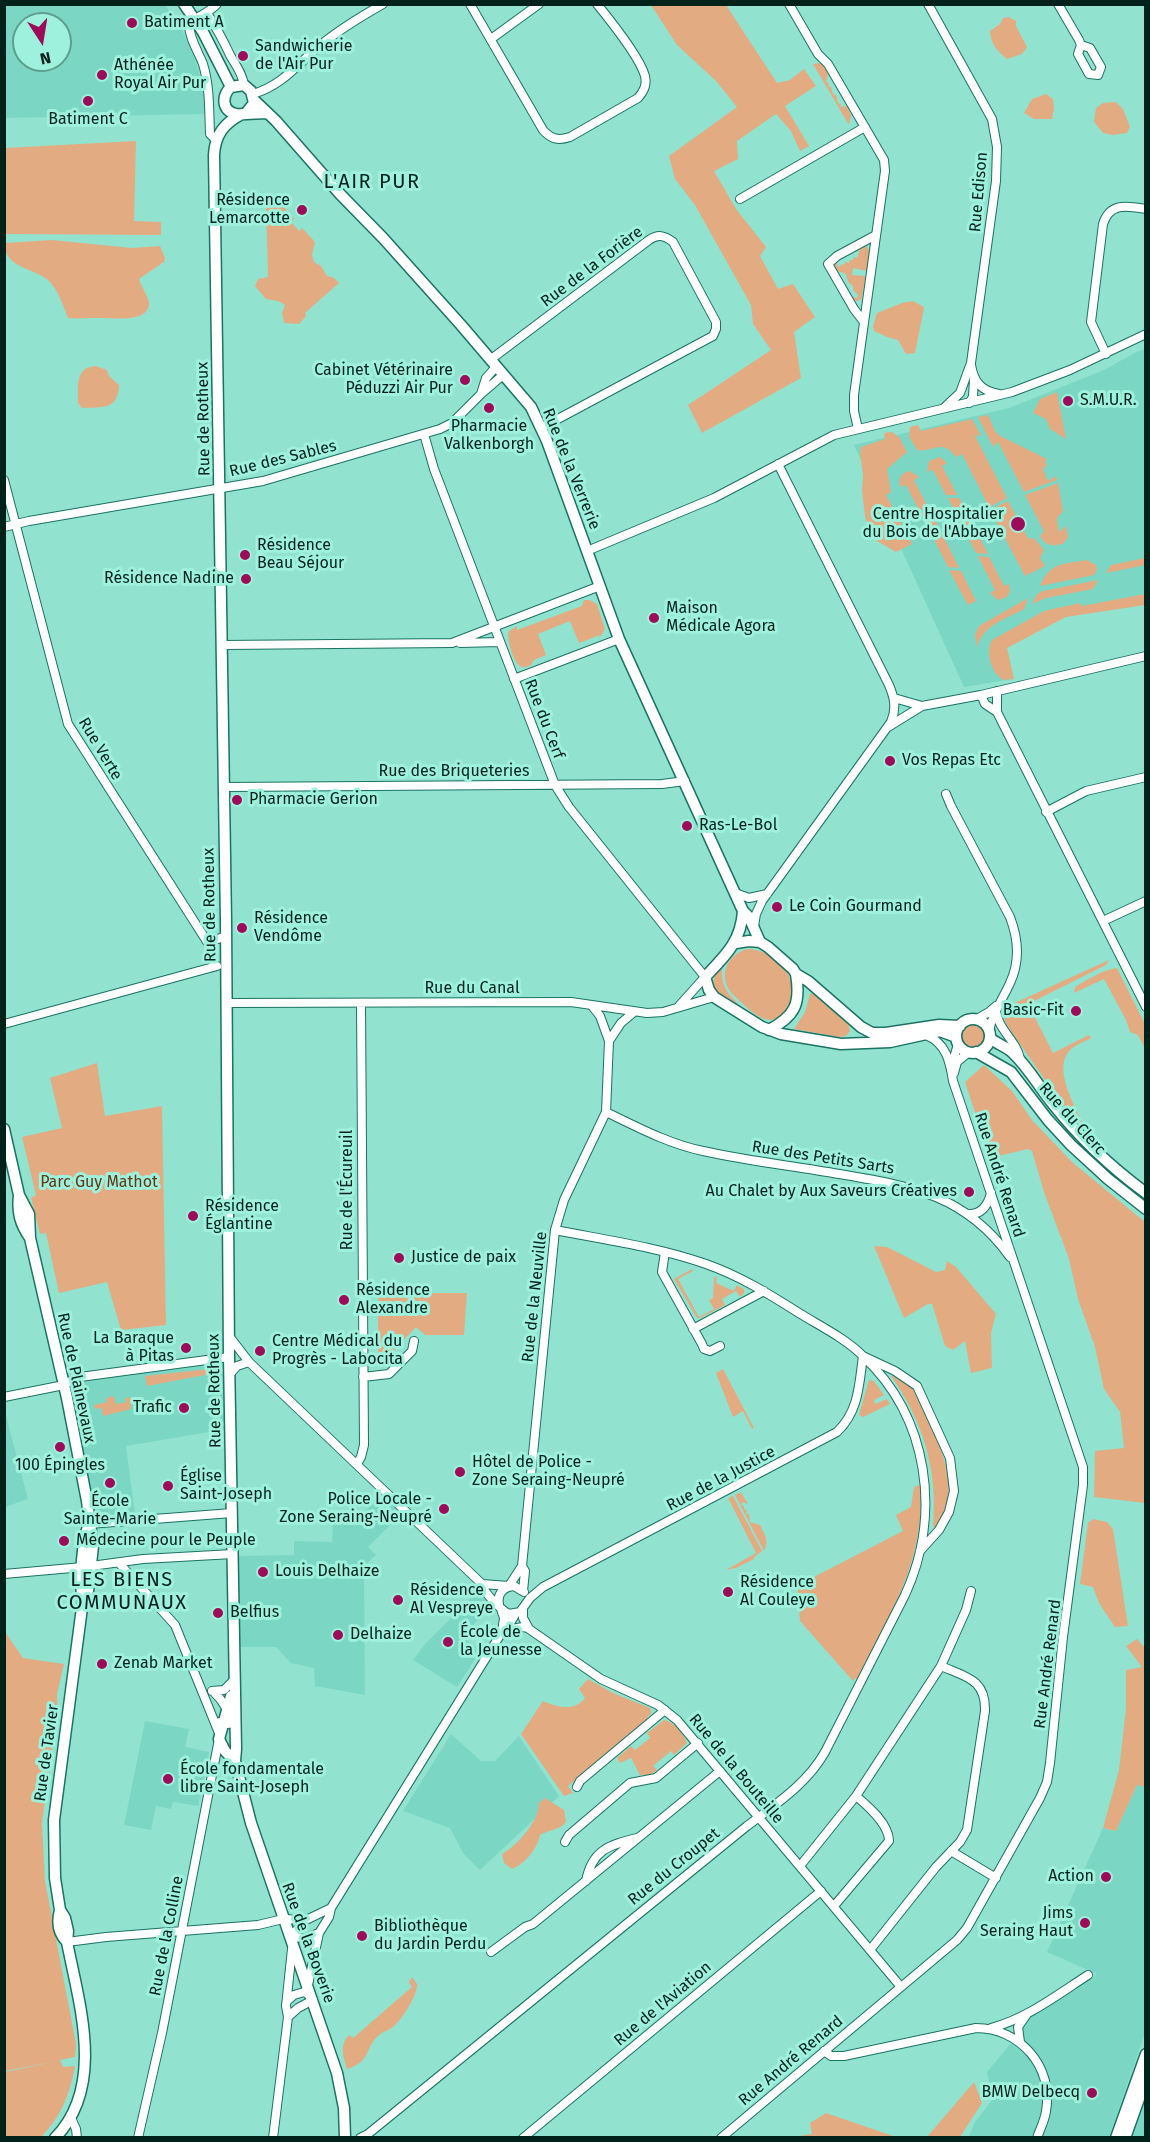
<!DOCTYPE html>
<html>
<head>
<meta charset="utf-8">
<style>
  body { margin:0 }
  #map { position:relative; width:1150px; height:2142px; overflow:hidden; background:#91e3cf; font-family:"Fira Sans",sans-serif }
  canvas { display:block }
  .frame { position:absolute; inset:0; border:6px solid #00221b; pointer-events:none }
  .north { position:absolute; left:12px; top:12px; width:60px; height:60px; box-sizing:border-box; background:#9ef1dc; border:2px solid #5f9e8f; border-radius:50%; rotate:168deg; font-size:16px; font-weight:700; line-height:24px; text-align:center; color:#00221b }
  .north::after { content:''; display:block; margin:auto; width:21px; height:27px; background:#9d0c58; clip-path:polygon(50% 0,100% 100%,50% 72%,0 100%) }
</style>
</head>
<body>
<div id="map">
<canvas width="1150" height="2142"></canvas>
<div class="frame"></div>
<div class="north">N</div>
</div>
<script>
const g = document.querySelector('canvas').getContext('2d');
g.lineJoin = 'round';
function fillPath(path, color) {
  g.fillStyle = color;
  g.fill(path, 'evenodd');
}
function strokePath(path, color, width, dash) {
  g.strokeStyle = color;
  g.lineWidth = width;
  g.lineCap = dash ? 'butt' : 'round';
  g.setLineDash(dash || []);
  g.stroke(path);
}
function drawText(font, color, halo, rows, align = 'center') {
  g.font = font + ' "Fira Sans",sans-serif';
  g.lineWidth = 6;
  g.setLineDash([]);
  g.textBaseline = 'middle';
  g.strokeStyle = halo;
  g.fillStyle = color;
  for (const [text, x, y, turn = 0] of rows) {
    g.save();
    g.translate(x, y);
    g.rotate((+turn || 0) * Math.PI / 180);
    g.textAlign = isNaN(turn) ? turn : align;
    if (halo) g.strokeText(text, 0, 0);
    g.fillText(text, 0, 0);
    g.restore();
  }
}
fillPath(new Path2D(`
  M4,5H165L178,22L193,52L204,89V114L5,118ZM24,24H60V60H24Z
  M1145,349V604L1065,616L1007,648L1013,679L964,687L854,445L1009,408L1104,370L1136,352Z
  M208,1363L214,1364L220,1367L224,1375L227,1429L126,1446L135,1515L98,1519L94,1511L83,1455L74,1402L76,1389L87,1380Z
  M4,1408L28,1499L5,1507H4Z
  M382,1495L401,1514L368,1547L376,1555L364,1566L365,1695L315,1686L314,1668L291,1663L276,1647H239L237,1556L294,1555V1541L332,1542L333,1516H360Z
  M477,1592L488,1602L484,1607L487,1610L462,1637L481,1650L457,1687L413,1660L425,1644Z
  M145,1721L189,1729L185,1747L209,1752L198,1806L173,1802L171,1809L156,1806L151,1830L124,1825Z
  M451,1734L481,1761H495L519,1736L559,1796L480,1870L463,1853L450,1828L403,1811Z
  M1140,1784L1146,1787L1145,2033L1109,2137L968,2138L975,2122L993,2099L987,2072L1011,2043L1018,2046L1024,2039L1022,2027L1028,2019L1097,1974L1047,1952L1103,1828L1116,1831L1137,1785Z
  M1145,2100V2137H1132L1142,2110Z`), '#7bd7c3');
fillPath(new Path2D(`
  M651,5H726L777,83L790,80L804,69L816,86L785,106L809,146L800,151L791,131L776,114L737,141L738,159L714,171L736,209L766,247L760,256L778,289L793,284L815,317L794,332L801,378L702,433L688,405L771,350L753,324L751,305L714,239L695,205L675,179L669,156L737,107L716,81L677,45Z
  M1009,17L1016,21V26L1027,47L1022,54L1007,59C998,52 990,43 990,31L1000,24L1003,18Z
  M819,63L823,65L828,73L826,82L829,83L828,86L831,87L833,94L836,95L838,103L841,104L840,107L847,106L851,115L849,125L813,64Z
  M1046,94L1053,99L1054,108L1052,119H1034L1024,113L1032,99Z
  M1116,102L1123,109L1130,127L1127,133L1113,135L1103,133L1094,122L1096,108L1103,103Z
  M136,141L134,221L161,222V235L5,234V148Z
  M266,201H278L294,219L291,222L299,231L302,228L315,242L312,255L314,262L321,266L327,276L334,278L339,283L305,313L306,316L299,324L284,323L282,313L285,305L278,301L266,299L255,286L258,279L268,277Z
  M52,240L132,248L160,246L165,258L164,262L139,279C141,287 150,299 149,305C146,324 110,317 97,318C86,318 78,319 68,318C63,306 58,289 48,280C32,267 4,268 5,243Z
  M861,246H866L870,252L867,271L853,268L852,275L866,276L861,300L856,301L850,296L857,298L858,295L853,290V286L848,282L846,274L835,270L834,266L838,260L837,266L840,267L841,264L844,265L845,262L849,263L850,260H853L854,257L857,258Z
  M913,301L924,307L923,313L915,353L906,354L898,340L887,337L874,331L873,326L877,313L902,303Z
  M96,366L107,370L109,376L119,385C118,410 103,407 82,408L78,403C78,386 75,367 96,366Z
  M1057,392L1066,439L1050,429L1046,419L1033,413L1040,399Z
  M988,415L995,431L1000,436L1047,459L1045,462L1047,465L1043,469L1048,481L1056,476L1057,480L1024,492L998,442L993,447L978,417Z
  M972,419L981,435L975,436L1007,498L989,507L962,454L956,457C942,438 934,452 917,450L909,437L910,427L918,425L921,431Z
  M892,432L900,438L907,452L887,469L891,492L886,495L912,544L896,552L872,538L865,516L862,491L863,475L860,454L861,447L885,439L884,433Z
  M940,457L947,463L942,466L957,495H946L933,470L927,472L929,461Z
  M910,471L919,477L914,480L929,510H919L906,485L900,487C898,478 901,473 910,471Z
  M1058,483L1063,511L1057,518L1059,532L1066,526L1068,537L1064,543C1054,547 1045,546 1040,536L1044,531L1025,495Z
  M948,498H959L988,554L976,553Z
  M1008,501L1028,538L1035,539L1044,550L1040,558L1045,566L1025,576L990,510Z
  M920,512H931L959,568L948,567Z
  M978,556L989,557L1004,586L1009,584L1010,591L1007,597L998,600L990,593L995,590Z
  M1145,558V565L1106,573L1111,565Z
  M1087,560L1096,565L1097,570L1094,575L1040,586C1049,562 1065,564 1087,560Z
  M949,570L961,571L976,601L968,605Z
  M1098,580L1093,589L1046,598L1032,604L1037,594L1043,591Z
  M1145,594V605L1066,617L1007,648L1014,679L1004,680C991,674 985,652 992,640L1044,611L1080,603L1082,606Z
  M1028,598L1024,609C1006,619 982,625 977,648L975,635L979,626Z
  M584,600H590L597,604L605,629L599,639L600,635L579,643L570,621L538,634L546,655L534,660L531,665C528,666 525,668 522,667C513,664 506,638 509,631L517,626V630L582,606Z
  M747,949C771,948 801,976 790,1001C779,1029 762,1022 744,1005C739,1000 732,995 728,988C719,971 730,954 747,949Z
  M1109,960L1106,965L1028,1004L1053,1053L1089,1035L1091,1038C1084,1042 1075,1045 1070,1050C1052,1069 1075,1106 1084,1126L1059,1100L1006,1024L1004,1017L1008,1006Z
  M723,964C718,987 731,997 746,1011C725,999 699,991 723,964Z
  M1117,968L1145,1024V1049L1138,1035L1130,1032L1126,1020L1104,979L1074,993L1075,987C1087,980 1102,970 1117,968Z
  M812,993L848,1023L850,1031L846,1036L839,1037L794,1029L805,1012L810,994Z
  M961 1036a13 13 0 1 1 26 0a13 13 0 1 1-26 0Z
  M97,1063L105,1116L162,1106L166,1325L121,1330L107,1282L59,1293L46,1233L40,1234L31,1198L36,1195L22,1137L62,1128L50,1078Z
  M984,1065L1012,1091L1032,1120L1072,1162L1145,1222V1503L1094,1497L1095,1451L1124,1448L1120,1412L1104,1389L1095,1347L1078,1299L1069,1259L1044,1192L1032,1151L1028,1149L990,1158L965,1082Z
  M874,1246L887,1247L936,1272L945,1270L947,1261L956,1267L996,1314L991,1333L992,1368L971,1373L965,1341L953,1350L945,1346L932,1304H928L904,1318Z
  M692,1269L693,1271L678,1279L699,1317L714,1309L709,1300L713,1298L714,1278L717,1276L716,1283L734,1291L737,1285L744,1289V1293L740,1297L736,1291L722,1299L725,1305L700,1318H697L674,1279Z
  M378,1293H467L464,1335H425L416,1327L382,1363H378Z
  M209,1369L210,1374L147,1386L145,1376Z
  M723,1369L754,1428L752,1429L743,1411L733,1417L716,1373Z
  M893,1375L909,1385L915,1392C932,1429 969,1490 935,1528L933,1526C938,1470 923,1421 891,1376Z
  M869,1380L874,1381L884,1395L874,1400L875,1404L887,1399L890,1404L863,1417L859,1415Z
  M111,1396L114,1397L116,1404L126,1402L125,1398L131,1397V1409L103,1416L101,1408L95,1409L94,1405L107,1402L106,1399Z
  M921,1485C924,1564 891,1612 857,1679L855,1678L853,1681L800,1621L797,1582L810,1579L903,1531L896,1515L911,1507L914,1487Z
  M741,1492L748,1504L742,1502L741,1505L744,1506V1509L747,1510L746,1514H749L750,1522L760,1525C765,1535 769,1541 764,1551L735,1495Z
  M733,1496L762,1551L754,1557V1559L736,1568L726,1570L756,1553L728,1498Z
  M1093,1519L1107,1522L1113,1529L1128,1626L1115,1627L1099,1603L1093,1587L1080,1584L1088,1523Z
  M5,1632L23,1658L64,1664L57,1694V1711L42,1823L45,1881L76,2044L75,2057L60,2060L63,2067L75,2066C70,2094 61,2117 41,2137H5V2072L53,2062L5,2071Z
  M1137,1639L1145,1648V1787L1137,1785L1116,1831L1103,1828L1119,1770L1126,1708V1670L1142,1667L1126,1646Z
  M588,1679L613,1693L650,1708L651,1713L647,1718L648,1719L568,1786L573,1793L564,1796L521,1734L543,1701C556,1707 575,1712 585,1698L579,1689Z
  M664,1720C673,1721 684,1734 687,1743L674,1755L671,1751L653,1766L657,1770L650,1775H640L631,1758L620,1763L617,1758L631,1746L635,1750L650,1738L647,1733Z
  M545,1798L564,1810L566,1822C560,1830 548,1830 540,1835C537,1849 526,1863 512,1869L504,1863L502,1854C518,1845 539,1821 539,1803Z
  M412,1977L417,1984C418,1994 403,2018 395,2025C391,2030 383,2031 379,2035C364,2048 372,2061 347,2069C343,2055 339,2046 349,2035L353,2038L412,1987L409,1982Z
  M974,2082L982,2103L960,2137H927Z
  M826,2113L896,2137H793L812,2134L810,2123Z`), '#e3ab82');
const street = new Path2D(`
  M470,4L543,130C551,139 558,141 570,137L638,98C644,91 647,85 645,76C640,58 610,20 597,4
  M789,4L818,54L828,64L884,160L885,171L854,395V411L858,429
  M928,4L992,119L997,147L996,181L971,363L960,393L945,407
  M1058,4L1079,40L1081,45L1078,54L1089,74L1098,75L1101,67L1090,48L1081,45
  M207,13C216,27 223,40 230,55C236,66 242,72 244,85
  M491,39L539,4
  M253,94C282,85 295,67 317,48C337,31 360,17 383,4
  M215,139L210,134C209,111 210,87 203,64C198,51 189,38 189,24C197,16 209,13 217,4
  M740,199L865,127
  M864,322L854,309L828,264L837,256L876,235
  M1106,354L1091,322L1103,224C1110,202 1127,206 1146,209
  M490,360L649,240C658,234 664,235 673,242L716,322V329L713,336L541,428
  M971,365C974,382 981,391 999,394
  M481,394L486,378L496,367
  M969,403L973,397L974,379
  M424,434L434,469L555,785L569,807L705,977L679,1006
  M4,480L68,724L206,940L211,948L214,966
  M4,527L29,521L263,481L440,429L452,423L481,394L503,375
  M587,551L714,498L834,435L1012,392L1070,370L1146,334
  M460,643L500,642
  M222,645L452,643L600,586
  M514,679L619,639
  M997,691V712L1146,1007
  M981,695L985,704L997,712
  M894,698L922,706
  M888,727L922,706L981,695L1146,656
  M224,787L662,784L685,781
  M946,794L951,806L1010,917C1018,938 1020,962 1010,983C1003,999 992,1013 989,1031
  M1046,812L1086,791L1146,777
  M735,893L749,898L767,894
  M1103,921L1146,901
  M754,926L756,914L762,901L891,722C897,708 894,697 889,685L778,464
  M206,940H215L226,936
  M226,1003L571,1002L647,1013L663,1012L714,997
  M996,1011C998,1030 1017,1041 1020,1059
  M977,1019L989,1012L996,1006
  M4,1024L217,966
  M609,1041L621,1023L634,1012
  M951,1068L958,1044
  M954,1073L957,1062L969,1052
  M606,1112C637,1127 669,1144 703,1151C748,1161 794,1166 839,1174C910,1186 965,1194 1010,1257
  M968,1214C982,1215 988,1205 991,1193
  M665,1252L662,1272L702,1344L704,1349L710,1351L720,1346
  M693,1329L764,1291
  M229,1336L249,1362L482,1584C483,1592 501,1610 509,1614L520,1612L530,1598L543,1587L837,1432C859,1411 859,1385 863,1356L895,1371L917,1386L950,1458L954,1491L949,1512L939,1530L920,1551
  M229,1375L237,1366L249,1362
  M363,1377L389,1374L412,1351L414,1341
  M4,1397L59,1386L80,1377L229,1357
  M357,1464L361,1457L364,1445L361,1003
  M89,1524L232,1513
  M119,1563L175,1625L219,1733
  M89,1564L91,1566L143,1559L233,1554
  M4,1574L83,1567L85,1570
  M482,1584L509,1586L522,1566
  M523,1591L525,1571L522,1566L555,1230L564,1200L606,1112L609,1041L600,1016L592,1006
  M499,1604C497,1594 503,1587 514,1586L524,1592
  M523,1609V1618L529,1629L601,1679L658,1705L677,1720L901,1987
  M506,1630L523,1627L528,1628
  M502,1632L506,1630L516,1613
  M212,1691L224,1690L234,1680
  M213,1691L221,1700L235,1723L227,1724L220,1722
  M577,1787L580,1781L665,1710
  M565,1842L569,1835L630,1783L656,1778L698,1743
  M951,1851L996,1878
  M800,1866L856,1796L941,1666L966,1610L971,1591
  M586,1881C592,1850 609,1845 637,1838
  M834,1906L889,1841C889,1824 868,1806 856,1796
  M290,1937L306,1938L319,1933
  M290,1937L306,1920
  M67,1942L106,1937L258,1925L283,1919L306,1920L331,1908
  M870,1950L936,1867L960,1842L967,1830L985,1711C986,1679 966,1677 941,1666
  M491,1952L525,1927L533,1924L720,1771
  M308,1985L319,1933L329,1917L331,1908L502,1632L504,1618L501,1609
  M287,2001L294,1995L304,1992L311,1996
  M288,2017L298,2008L313,2000
  M991,2028C1026,2019 1057,1995 1088,1975
  M1020,2042L1018,2027L1027,2014
  M824,2051L831,2056H844L976,2028C1020,2028 1054,2067 1046,2111C1045,2120 1040,2129 1037,2138
  M71,2118L76,2129L77,2138
  M138,2138L162,2033L219,1739
  M273,2138L288,2017L286,2006L292,1949
  M360,2138L368,2134L747,1826C776,1804 807,1784 825,1752L905,1595C942,1515 929,1418 863,1356C845,1338 820,1326 799,1313C769,1294 740,1276 706,1264C658,1247 606,1240 555,1230
  M523,2138L821,1891
  M721,2138L957,1940L967,1928L1040,1798L1047,1782L1050,1763L1063,1637L1083,1485V1467L953,1081C950,1061 946,1043 926,1035`);
const secondary = new Path2D(`
  M184,4L203,32L231,87
  M254,100L276,121L340,194L383,238L461,325L531,407L547,441L619,639L743,911L749,917L760,942
  M246,113L254,103L251,91L244,85L231,87C222,95 221,111 236,114C240,115 260,113 266,113
  M242,114C224,123 215,135 214,155L226,921L229,1357L236,1749L235,1761L251,1823L337,2073L344,2108L345,2138
  M743,911C741,942 725,956 705,977L709,990L714,997L762,1027L781,1034L841,1044L890,1042L940,1031L956,1037
  M736,943L749,941L760,942L768,947L793,969L796,974L808,981L861,1027L872,1033H886L939,1025L960,1026
  M956 1036a17 17 0 1 1 34 0a17 17 0 1 1-34 0Z
  M769,1030C795,1016 801,1004 796,974
  M990,1038C997,1044 1007,1047 1013,1053C1029,1068 1039,1087 1053,1104C1079,1137 1112,1168 1146,1193
  M976,1052L1011,1072L1048,1120L1071,1145L1108,1179L1146,1209
  M4,1129L19,1195L29,1214L30,1238L67,1398L87,1501L93,1546L88,1591
  M19,1195C17,1212 20,1224 30,1238
  M231,1696L219,1739L225,1751L235,1761
  M60,1910C57,1921 58,1933 67,1942
  M55,2138C106,2086 79,2004 67,1942L68,1931L65,1918L60,1910L55,1878L54,1820L83,1600C79,1582 82,1541 89,1524
  M1116,2138L1146,2054
  M1125,2138L1146,2079`);
strokePath(street, '#1a7363', 10);
strokePath(secondary, '#1a7363', 13);
strokePath(street, '#fff', 8);
strokePath(secondary, '#fff', 10);
for (const [x, y, r, color] of [
  [132,23,6,"#9d0c58"],
  [243,56,6,"#9d0c58"],
  [102,75,6,"#9d0c58"],
  [88,101,6,"#9d0c58"],
  [302,210,6,"#9d0c58"],
  [465,380,6,"#9d0c58"],
  [1068,401,6,"#9d0c58"],
  [489,408,6,"#9d0c58"],
  [1018,524,8,"#9d0c58"],
  [245,555,6,"#9d0c58"],
  [246,579,6,"#9d0c58"],
  [654,618,6,"#9d0c58"],
  [890,761,6,"#9d0c58"],
  [237,800,6,"#9d0c58"],
  [687,826,6,"#9d0c58"],
  [777,907,6,"#9d0c58"],
  [242,928,6,"#9d0c58"],
  [1076,1011,6,"#9d0c58"],
  [969,1192,6,"#9d0c58"],
  [193,1216,6,"#9d0c58"],
  [399,1258,6,"#9d0c58"],
  [344,1300,6,"#9d0c58"],
  [186,1348,6,"#9d0c58"],
  [260,1351,6,"#9d0c58"],
  [184,1408,6,"#9d0c58"],
  [60,1447,6,"#9d0c58"],
  [460,1472,6,"#9d0c58"],
  [110,1483,6,"#9d0c58"],
  [168,1486,6,"#9d0c58"],
  [444,1509,6,"#9d0c58"],
  [64,1541,6,"#9d0c58"],
  [263,1572,6,"#9d0c58"],
  [728,1592,6,"#9d0c58"],
  [398,1600,6,"#9d0c58"],
  [218,1613,6,"#9d0c58"],
  [338,1635,6,"#9d0c58"],
  [448,1642,6,"#9d0c58"],
  [102,1664,6,"#9d0c58"],
  [168,1779,6,"#9d0c58"],
  [1106,1877,6,"#9d0c58"],
  [1085,1923,6,"#9d0c58"],
  [362,1936,6,"#9d0c58"],
  [1092,2093,6,"#9d0c58"]
]) {
  const dot = new Path2D();
  dot.arc(x, y, r, 0, 2 * Math.PI);
  g.fillStyle = color;
  g.fill(dot);
  strokePath(dot, '#9ef1dc', 2);
}
drawText('16px', '#00221b', '#9ef1dc', [
  ["Batiment A",144,23],
  ["Sandwicherie",255,47],
  ["de l'Air Pur",255,65],
  ["Athénée",114,66],
  ["Royal Air Pur",114,84],
  ["Batiment C",88,120,"center"],
  ["Résidence",290,201,"right"],
  ["Lemarcotte",290,219,"right"],
  ["Cabinet Vétérinaire",453,371,"right"],
  ["Péduzzi Air Pur",453,389,"right"],
  ["S.M.U.R.",1080,401],
  ["Pharmacie",489,427,"center"],
  ["Valkenborgh",489,445,"center"],
  ["Centre Hospitalier",1004,515,"right"],
  ["du Bois de l'Abbaye",1004,533,"right"],
  ["Résidence",257,546],
  ["Beau Séjour",257,564],
  ["Résidence Nadine",234,579,"right"],
  ["Maison",666,609],
  ["Médicale Agora",666,627],
  ["Vos Repas Etc",902,761],
  ["Pharmacie Gerion",249,800],
  ["Ras-Le-Bol",699,826],
  ["Le Coin Gourmand",789,907],
  ["Résidence",254,919],
  ["Vendôme",254,937],
  ["Basic-Fit",1064,1011,"right"],
  ["Au Chalet by Aux Saveurs Créatives",957,1192,"right"],
  ["Résidence",205,1207],
  ["Églantine",205,1225],
  ["Justice de paix",411,1258],
  ["Résidence",356,1291],
  ["Alexandre",356,1309],
  ["La Baraque",174,1339,"right"],
  ["à Pitas",174,1357,"right"],
  ["Centre Médical du",272,1342],
  ["Progrès - Labocita",272,1360],
  ["Trafic",172,1408,"right"],
  ["Hôtel de Police -",472,1463],
  ["Zone Seraing-Neupré",472,1481],
  ["100 Épingles",60,1466,"center"],
  ["Église",180,1477],
  ["Saint-Joseph",180,1495],
  ["Police Locale -",432,1500,"right"],
  ["Zone Seraing-Neupré",432,1518,"right"],
  ["École",110,1502,"center"],
  ["Sainte-Marie",110,1520,"center"],
  ["Médecine pour le Peuple",76,1541],
  ["Louis Delhaize",275,1572],
  ["Résidence",740,1583],
  ["Al Couleye",740,1601],
  ["Résidence",410,1591],
  ["Al Vespreye",410,1609],
  ["Belfius",230,1613],
  ["École de",460,1633],
  ["la Jeunesse",460,1651],
  ["Delhaize",350,1635],
  ["Zenab Market",114,1664],
  ["École fondamentale",180,1770],
  ["libre Saint-Joseph",180,1788],
  ["Action",1094,1877,"right"],
  ["Jims",1073,1914,"right"],
  ["Seraing Haut",1073,1932,"right"],
  ["Bibliothèque",374,1927],
  ["du Jardin Perdu",374,1945],
  ["BMW Delbecq",1080,2093,"right"]
], 'left');
drawText('16px', '#00221b', '#9ef1dc', [
  ["Rue Edison",979,192,-85],
  ["Rue de la Forière",592,267,-37],
  ["Rue de Rotheux",204,419,-91],
  ["Rue des Sables",283,459,-14],
  ["Rue de la Verrerie",571,469,68],
  ["Rue du Cerf",544,719,69],
  ["Rue Verte",100,749,59],
  ["Rue des Briqueteries",454,772],
  ["Rue de Rotheux",210,905,-91],
  ["Rue du Canal",472,989],
  ["Rue du Clerc",1072,1119,48],
  ["Rue des Petits Sarts",823,1158,9],
  ["Rue André Renard",999,1175,72],
  ["Rue de l'Écureuil",348,1190,-90],
  ["Rue de la Neuville",535,1297,-84],
  ["Rue de Plainevaux",76,1378,78],
  ["Rue de Rotheux",215,1391,-91],
  ["Rue de la Justice",721,1479,-28],
  ["Rue André Renard",1048,1664,-83],
  ["Rue de Tavier",47,1753,-82],
  ["Rue de la Bouteille",736,1769,50],
  ["Rue du Croupet",674,1867,-39],
  ["Rue de la Colline",167,1936,-79],
  ["Rue de la Boverie",308,1943,70],
  ["Rue de l'Aviation",663,2004,-40],
  ["Rue André Renard",791,2061,-40]
]);
drawText('16px', '#623712', '#9ef1dc', [
  ["Parc Guy Mathot",99,1183]
]);
g.letterSpacing = '1.5px';
drawText('20px', '#00221b', '#9ef1dc', [
  ["L'AIR PUR",372,182],
  ["LES BIENS",122,1580],
  ["COMMUNAUX",122,1603]
]);
g.letterSpacing = '0px';
</script>
</body>
</html>
